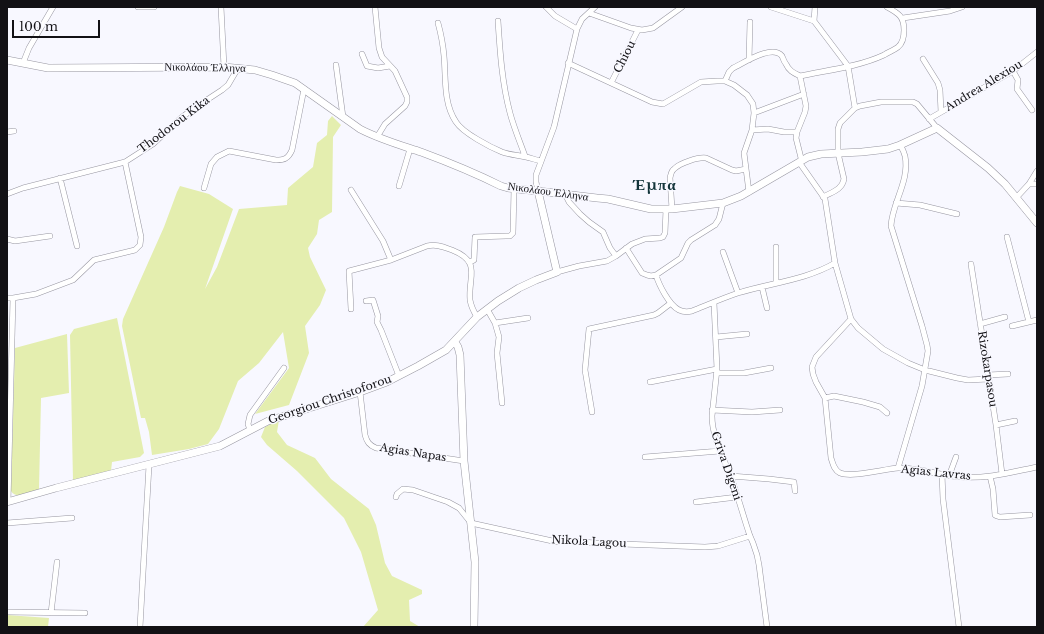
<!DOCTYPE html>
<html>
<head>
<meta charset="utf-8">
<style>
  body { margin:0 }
  #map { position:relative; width:1044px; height:634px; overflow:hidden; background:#f8f8ff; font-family:"Libre Baskerville",serif }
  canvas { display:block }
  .frame { position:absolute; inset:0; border:8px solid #121115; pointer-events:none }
  .scale { position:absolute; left:12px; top:20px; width:88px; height:18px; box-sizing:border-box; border:2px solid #121115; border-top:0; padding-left:5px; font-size:12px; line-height:14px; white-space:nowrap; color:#121115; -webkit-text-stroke:3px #f8f8ff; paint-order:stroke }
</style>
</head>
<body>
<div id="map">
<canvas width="1044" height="634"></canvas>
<div class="frame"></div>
<div class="scale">100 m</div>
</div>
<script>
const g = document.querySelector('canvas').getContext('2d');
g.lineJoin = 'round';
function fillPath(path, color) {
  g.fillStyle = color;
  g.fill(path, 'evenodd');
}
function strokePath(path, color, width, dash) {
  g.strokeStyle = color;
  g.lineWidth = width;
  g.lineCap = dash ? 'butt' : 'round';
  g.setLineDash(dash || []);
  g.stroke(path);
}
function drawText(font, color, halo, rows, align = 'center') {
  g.font = font + ' "Libre Baskerville",serif';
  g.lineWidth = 3;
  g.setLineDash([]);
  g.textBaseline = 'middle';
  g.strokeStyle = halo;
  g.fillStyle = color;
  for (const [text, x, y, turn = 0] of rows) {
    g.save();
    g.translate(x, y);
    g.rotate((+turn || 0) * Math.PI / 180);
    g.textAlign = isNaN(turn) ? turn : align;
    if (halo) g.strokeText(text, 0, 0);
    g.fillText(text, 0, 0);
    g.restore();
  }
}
fillPath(new Path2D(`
  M332,116L341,125L333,137L332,212L319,220L317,234L308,248L310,257L326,290L320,305L305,326L309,353L289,405L255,414L289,368L283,332L259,363L238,381L219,429L208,444L189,449L152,455L149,432L145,418H141L122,326L123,319L164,227L177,192L180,186L209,194L233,209L205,289L217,267L239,209L287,205L288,188L313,167L317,143L327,135L328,121Z
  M117,318L144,453L140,457L112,462L111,471L73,481L70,335L74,329Z
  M67,334L69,393L41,398L39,490C31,492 16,500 11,491L15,348Z
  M279,420L277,432L287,445L315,458L331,479L369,509L376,525L385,563L392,576L422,590V594L409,600L410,621L420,627H363L378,610L361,552L344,518L297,471L267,445L261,437L265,427Z
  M7,615L49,618L48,627H7Z`), '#e4eeaf');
const minor = new Path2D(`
  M138,7H154
  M221,7L224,67
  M375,7L379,48L382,57L395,71L407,97V102L405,106L385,124L377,137
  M546,7L555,16L577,29
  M771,7L814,21L848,66L855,108
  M589,13L631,28L642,30L653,28L682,7
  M903,18L950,11L962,7
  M498,21C500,52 502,83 510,113C514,128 520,142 525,156
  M814,21L815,7
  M438,23C441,34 443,44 444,56C446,77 443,103 456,122C463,133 490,147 502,152C510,155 518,155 526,157C531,158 536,160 541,161
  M362,54L367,66L378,68L390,66
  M923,59L938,83L940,90L941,112
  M749,60L750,22
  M23,63L29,48L53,7
  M568,63L652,102L663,104L701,82L717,81H725L734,85L747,95L753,104L754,113L752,130L744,153L749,192
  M336,65L343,117
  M1013,71L1018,80L1017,89L1032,110
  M800,76C828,70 858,67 884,55C889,52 894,50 898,47C903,43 904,36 904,30C904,16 898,13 887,7
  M800,76L806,106L805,112L797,132L796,138L801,158L802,160
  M725,81L729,72L733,68C744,63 772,44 782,56C783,58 784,62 786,64C789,71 794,73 800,76
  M611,83L638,30
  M754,113L804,94
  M929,119L1013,71L1037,52
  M752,130L768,129L784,132H797
  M7,132L14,131
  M799,162L825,199L835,263L851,319L858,328L883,349L908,363L925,370L957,378L968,380L988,379
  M60,178L77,246
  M1029,184H1037
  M399,186L410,149
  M204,188L211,164L217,157L229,151L276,160C284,160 288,159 292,150L304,89
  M351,190L383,241L391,260
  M538,191L536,182V175L554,127L577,29L582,19L595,7
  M7,194L23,188L125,162L153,144L181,118L193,109L222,90L228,85L238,68
  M565,194L569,202L580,214L589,222L603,232L610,248L616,256
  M823,197C832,192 842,190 844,179L838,153V129L840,123L855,108L860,106L881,102H913L917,104L937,128
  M1016,198L1029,184L1037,171
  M896,203L920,205L957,214
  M672,209L670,178C671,174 671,171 674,169C680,163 698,157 706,158L732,170L736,171L746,169
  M1007,237L1029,322
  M7,239L15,241L50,236
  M776,247V283
  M626,248L642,273L647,275L651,276L656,275L681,258L688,243L691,240L715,225L719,219L723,203
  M723,252L738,293
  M470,262L474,260L475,237L506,236H510L513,233L514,189
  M971,264L996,425L1002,474
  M557,272L579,266L607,261L616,256L632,244L645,239L660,238L663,237L665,233L666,209
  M656,275C659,285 669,305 679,310C683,312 688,312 692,311C707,305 723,298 738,293C770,283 806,280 835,263
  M762,287L767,308
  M7,298H13L36,294L73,280L94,260L135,250L140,245L141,237L125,162
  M366,301L373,300L378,316L377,322L381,330L399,376
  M714,303L717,369L712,416C712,437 723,456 730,475C738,495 743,516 750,536L753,543L757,555L759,565L767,627
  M351,309L349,271L391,260L427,246C437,244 443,247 452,250C482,262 468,276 470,300C471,306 474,312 477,317
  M487,309L495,323L528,318
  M851,319L816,357L812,367L813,374L816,382L825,398L831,458C833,464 834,470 840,473C852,478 884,469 898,468C919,467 940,476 961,477C987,479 1012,472 1037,467
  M495,323L499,337L497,353L502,403
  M980,324L1005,317
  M1012,326L1037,320
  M716,337L747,334
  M717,373H744L771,368
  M988,375L1008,374
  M650,382L717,369
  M360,392L365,435C367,442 369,445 376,448L464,461
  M825,398L834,396L863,402L880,407L887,413
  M712,410L752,412L780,410
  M592,412L585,370L589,329L654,315L658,313L671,303
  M996,425L1015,421
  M250,430L248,424L250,415L284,368
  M645,457L720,451
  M898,468L922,386L928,351L927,345L922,326L891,226C892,203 910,181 905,156C904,152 902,148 900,145
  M942,474L943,499L959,627
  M731,476L769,479L794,482L795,491
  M949,476L956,457
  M990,476L993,489L995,515L997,516L1000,517L1030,515
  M396,497L397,494L403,489L413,490L448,502L459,508L471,523L557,542L573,541L594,543L705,547L718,546L750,536
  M8,502L13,298
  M696,502L737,497
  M7,523L72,518
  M7,612L85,613
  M51,613L57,562
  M140,627L149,465`);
const tertiary = new Path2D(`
  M7,60L48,68L224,67L255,70L272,75L295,83L360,129C379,139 400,145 421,152C448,162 475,173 501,186L508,188L517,189L538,191L597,198L608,199L651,209H672L723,203L741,196L808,157L821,154L862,152L888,149L900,145L937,128L988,168L1005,184L1037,223
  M455,342L458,347L460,355L464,461L475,562L474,627
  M7,502L56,488L220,446L268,421L360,392L387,382L418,366L446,350L477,317L498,301L519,288L536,280L557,272L538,191`);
strokePath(minor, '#9796a1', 6);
strokePath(tertiary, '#9796a1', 8);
strokePath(minor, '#fff', 5);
strokePath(tertiary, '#fff', 7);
drawText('11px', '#121115', '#f8f8ff', [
  ["Chiou",625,57,-63],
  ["Νικολάου Έλληνα",205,68,1],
  ["Andrea Alexiou",984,86,-31],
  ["Thodorou Kika",174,125,-37],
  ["Νικολάου Έλληνα",548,192,8],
  ["Rizokarpasou",987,369,81],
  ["Georgiou Christoforou",330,400,-19],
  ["Agias Napas",413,453,9],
  ["Griva Digeni",726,466,71],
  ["Agias Lavras",936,473,6],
  ["Nikola Lagou",589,542,3]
]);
g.letterSpacing = '1px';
drawText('bold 15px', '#12343a', '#f8f8ff', [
  ["Έμπα",655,186]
]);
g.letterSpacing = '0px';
</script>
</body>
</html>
